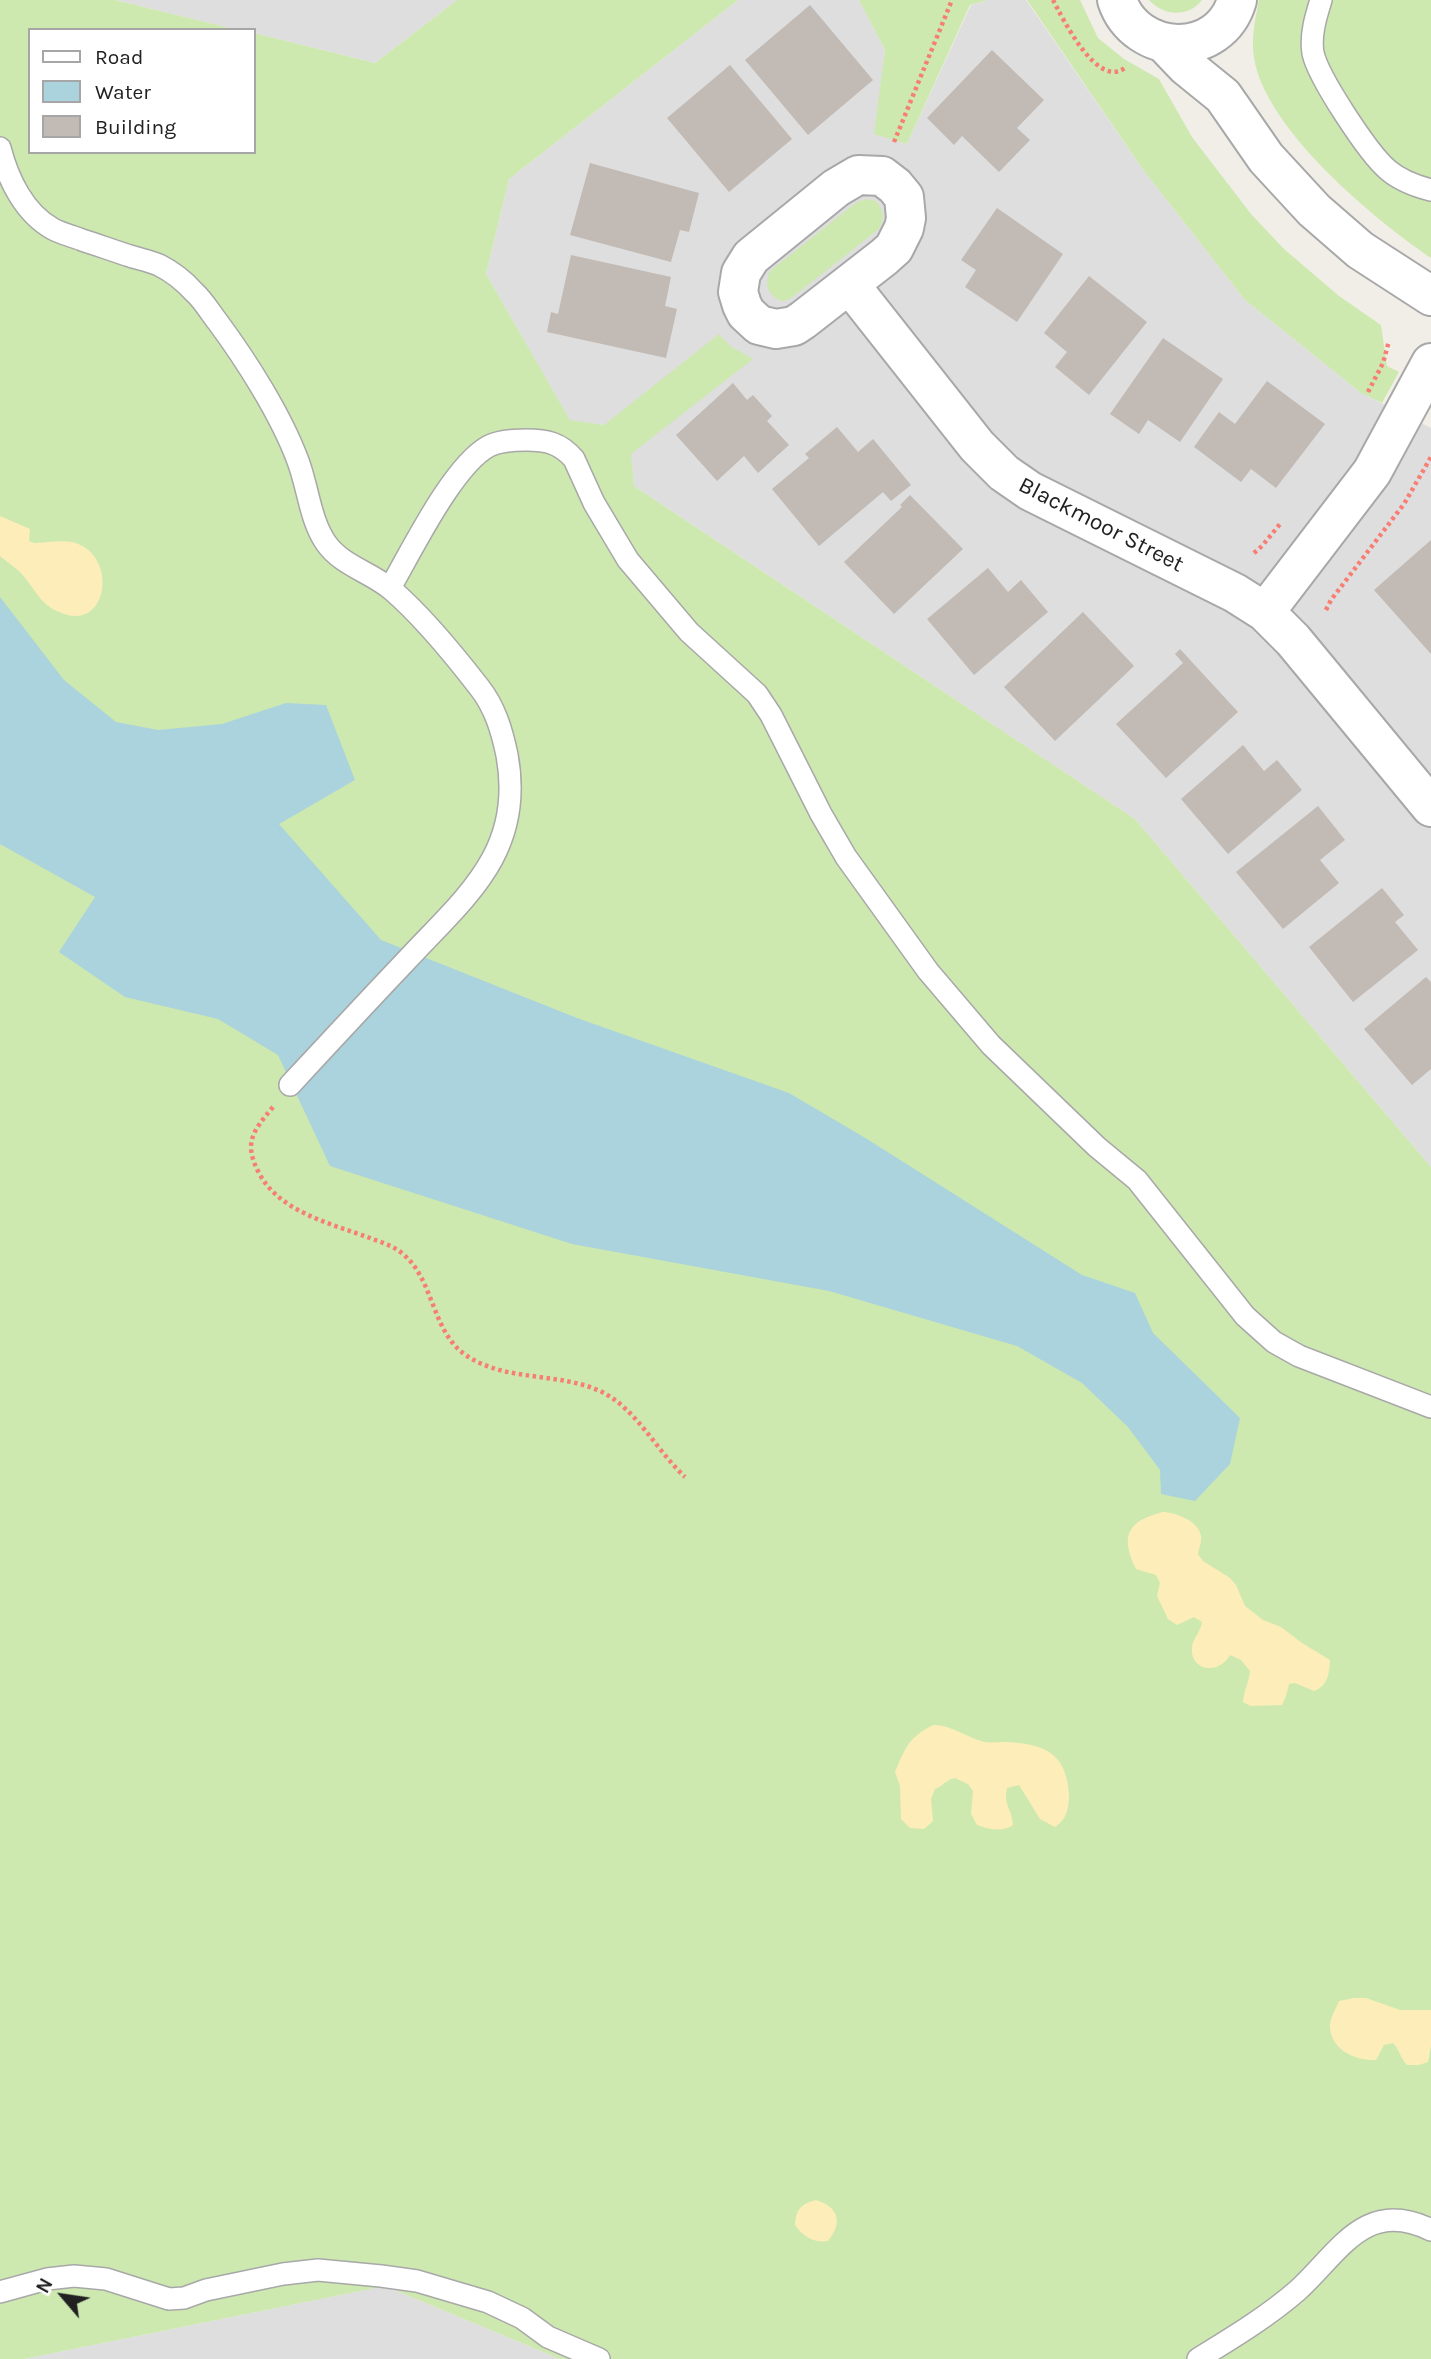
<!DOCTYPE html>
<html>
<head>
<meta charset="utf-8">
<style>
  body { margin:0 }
  #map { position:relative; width:1431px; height:2359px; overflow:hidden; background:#f1eee8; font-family:Karla,sans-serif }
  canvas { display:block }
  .legend { position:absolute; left:28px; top:28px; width:228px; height:126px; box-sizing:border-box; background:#fff; border:2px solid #a6a6a6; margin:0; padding:9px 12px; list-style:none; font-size:21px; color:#212121 }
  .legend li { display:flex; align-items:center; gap:14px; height:35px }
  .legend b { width:35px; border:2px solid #a6a6a6 }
  .north { position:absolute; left:28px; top:2261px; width:70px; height:70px; -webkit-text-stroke:5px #fff; paint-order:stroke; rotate:299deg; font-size:19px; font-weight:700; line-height:28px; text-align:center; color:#212121 }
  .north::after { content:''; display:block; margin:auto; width:24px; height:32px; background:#212121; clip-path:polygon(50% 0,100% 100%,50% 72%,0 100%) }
</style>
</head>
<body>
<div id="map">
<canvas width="1431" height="2359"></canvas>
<ul class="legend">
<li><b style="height:9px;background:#fff"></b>Road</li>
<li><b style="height:19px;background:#aad3dd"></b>Water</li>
<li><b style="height:19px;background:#c2bab4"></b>Building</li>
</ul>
<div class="north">N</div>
</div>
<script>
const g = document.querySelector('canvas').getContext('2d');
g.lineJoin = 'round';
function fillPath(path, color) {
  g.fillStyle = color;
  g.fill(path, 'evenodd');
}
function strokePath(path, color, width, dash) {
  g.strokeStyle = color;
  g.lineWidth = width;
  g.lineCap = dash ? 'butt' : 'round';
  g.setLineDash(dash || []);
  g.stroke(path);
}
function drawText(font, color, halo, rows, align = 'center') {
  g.font = font + ' Karla,sans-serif';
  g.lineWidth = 5;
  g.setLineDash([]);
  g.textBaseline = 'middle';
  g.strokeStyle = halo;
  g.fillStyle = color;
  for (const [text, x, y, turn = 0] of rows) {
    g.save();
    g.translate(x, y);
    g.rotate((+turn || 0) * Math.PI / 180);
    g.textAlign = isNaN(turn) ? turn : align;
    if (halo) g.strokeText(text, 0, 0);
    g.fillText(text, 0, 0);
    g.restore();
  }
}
fillPath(new Path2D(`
  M115,0H457L375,63L254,33V30H238Z
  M738,0H859L885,50L875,134L907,144L971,5L988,0H1026L1144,171L1245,300L1361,393L1431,428V1167L1135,819L634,486L630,454L604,425L570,421L486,274L509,179Z
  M385,2286L560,2359H24Z`), '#dfdede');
fillPath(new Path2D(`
  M0,0H115L238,30H30V152H254V33L375,63L457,0H738L509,179L486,274L570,420L604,425L719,334L730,346L753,359L631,454L634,486L1135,819L1431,1167V2359H560L385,2286L24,2359H0Z
  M859,0H988L970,5L907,144L874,134L885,50Z
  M1027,0H1080L1098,38L1124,59L1159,79L1192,137L1251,214L1284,249L1339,296L1381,325L1387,366L1399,372L1382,403L1361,393L1245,300L1144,171Z
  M1149,0H1202C1188,18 1164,16 1149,0Z
  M1259,0H1431V258C1374,219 1266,130 1254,58C1251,39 1255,19 1259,0Z
  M867,199L876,201C884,210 885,218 879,229L790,299L781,301C767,294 764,284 770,271L857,202Z`), '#cde9b0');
fillPath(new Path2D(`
  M0,516L30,529L29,541L34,543C46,543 61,540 72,542C120,553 109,637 57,611C39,603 34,587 21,573C15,567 7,562 0,556Z
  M1163,1512C1175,1512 1199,1521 1201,1536C1202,1541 1199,1548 1198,1554L1203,1561L1230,1578L1236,1585L1245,1606L1263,1620L1281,1627L1302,1643L1330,1660C1329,1674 1328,1686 1314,1691L1295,1683L1289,1684L1286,1696L1282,1705L1251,1706L1243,1702C1244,1690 1249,1682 1250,1671L1241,1660L1230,1655C1218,1676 1190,1670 1192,1648C1192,1639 1201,1632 1202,1622L1194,1617L1177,1625L1168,1619L1157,1596L1160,1583L1156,1575L1136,1569C1120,1536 1127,1521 1163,1512Z
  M933,1725C952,1725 967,1738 985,1742C992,1743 1000,1742 1007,1742C1045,1744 1066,1753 1069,1794C1069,1808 1067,1819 1055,1827L1040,1819L1019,1785L1007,1788C1003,1804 1012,1809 1013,1825C1001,1833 989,1829 977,1825L971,1814L973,1791L968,1784L955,1778C947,1779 943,1786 935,1789L931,1799L933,1821L924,1829L910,1828L901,1819L900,1786L895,1772C905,1748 909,1737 933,1725Z
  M1354,1998H1366L1400,2010H1431V2046L1428,2062L1419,2065H1407C1400,2058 1400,2050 1393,2043L1384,2045L1376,2060C1357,2061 1332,2051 1330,2028C1329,2019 1336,2009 1339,2001Z
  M816,2200C839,2207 843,2223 828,2241C813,2243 804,2237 795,2225C796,2209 801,2204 816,2200Z`), '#fdeeb9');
fillPath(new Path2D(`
  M0,597L64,680L116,722L158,730L222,724L286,703L326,705L355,780L279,824L381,940L577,1018L789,1093L867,1139L1082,1275L1135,1293L1153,1333L1240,1418L1230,1464L1195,1501L1161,1494L1160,1470L1128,1427L1082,1383L1017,1346L829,1291L572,1244L330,1166L278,1055L218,1019L125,997L59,952L95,897L0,844Z`), '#aad3dd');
fillPath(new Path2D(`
  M810,5L873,80L808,135L745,60Z
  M992,50L1044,100L1017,128L1030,140L999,172L962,136L954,145L927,118Z
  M730,65L792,139L729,192L667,118Z
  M590,163L699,193L689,232L680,230L671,262L570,235Z
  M997,208L1063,254L1017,322L965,287L976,270L961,260Z
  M571,255L671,277L665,306L677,309L666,358L547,332L551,312L558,314Z
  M1089,276L1147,322L1089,395L1055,367L1067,352L1044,333Z
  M1163,338L1223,379L1180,442L1148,420L1139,434L1110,414Z
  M1267,381L1325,424L1276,488L1251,469L1241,482L1194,447L1219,412L1235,424Z
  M733,383L747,400L753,395L772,416L767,421L789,445L758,473L744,456L717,481L676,435Z
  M837,427L858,452L873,439L911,485L891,501L883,492L819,546L772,489L809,458L805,454Z
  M910,495L963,549L894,614L844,562L902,507L900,505Z
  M1431,540V654L1374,590Z
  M988,568L1008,592L1021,580L1048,612L974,675L927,619Z
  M1083,612L1134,666L1055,741L1004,687Z
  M1180,649L1238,712L1166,778L1116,724L1183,663L1175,654Z
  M1243,745L1264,771L1277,760L1302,790L1228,854L1181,799Z
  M1318,806L1345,840L1320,860L1339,883L1283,929L1236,872Z
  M1382,888L1404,915L1395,922L1418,950L1353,1002L1309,947Z
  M1426,977L1431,982V1069L1412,1085L1364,1029Z`), '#c2bab4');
const service = new Path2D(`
  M1321,0C1316,16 1310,35 1313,53C1318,77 1368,153 1388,170C1401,181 1415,186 1431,190
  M0,148C8,179 24,213 53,229C62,234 73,236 82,240C98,245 114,251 130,256C139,259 150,261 159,265C171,271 185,282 194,292C203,300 210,312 217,321C246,360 281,415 298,461C308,487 310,520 326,543C342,566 371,572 392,590C421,615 455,656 479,687C495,707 502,731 507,755C525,853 464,898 405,962C366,1003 328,1044 290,1085
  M390,588C411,552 453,465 489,446C499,441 514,440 526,440C547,440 560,443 574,459L594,503L628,560L689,632L757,694L771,715L821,814L846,857L928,971L991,1045L1097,1147L1137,1180L1245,1316L1274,1342L1299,1356L1431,1407
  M0,2292L47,2279L74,2276L106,2279L169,2299L184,2298L206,2290L283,2274L318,2270L381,2276L417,2281L488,2302L522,2318L548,2337L599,2359
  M1198,2359C1232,2338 1267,2317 1297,2291C1339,2253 1365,2197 1431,2230`);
const minor = new Path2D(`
  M1117,0C1136,57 1220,60 1237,0
  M1165,44L1186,66L1223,96L1266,158L1314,210L1360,250L1431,296
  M858,175L882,176L895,186L904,197L906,218L904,228L894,248L884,257L803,320L794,326L776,329L759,325L746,313L742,305L738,292L741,273L751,257L836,188Z
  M850,285L977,446L1004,473L1030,491L1235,593L1265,612L1293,640L1431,807
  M1265,612L1372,472L1431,363`);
strokePath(service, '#a8a8a8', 24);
strokePath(minor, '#a8a8a8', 42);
strokePath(new Path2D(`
  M1053,0C1063,19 1098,91 1126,67
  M894,142L952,0
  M1368,392L1383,363L1389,341
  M1254,553L1262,546L1280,524
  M1326,610L1331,600L1404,504L1431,457
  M273,1107C253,1131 243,1143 259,1173C279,1212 332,1224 370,1238C380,1242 391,1245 399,1251C435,1276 430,1332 467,1356C507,1382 558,1372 600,1391C636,1408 656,1450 685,1477`), '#f77e73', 4.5, [3.5, 3.5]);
strokePath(service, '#fff', 21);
strokePath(minor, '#fff', 38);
drawText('23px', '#212121', '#fff', [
  ["Blackmoor Street",1101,525,27]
]);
</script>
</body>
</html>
